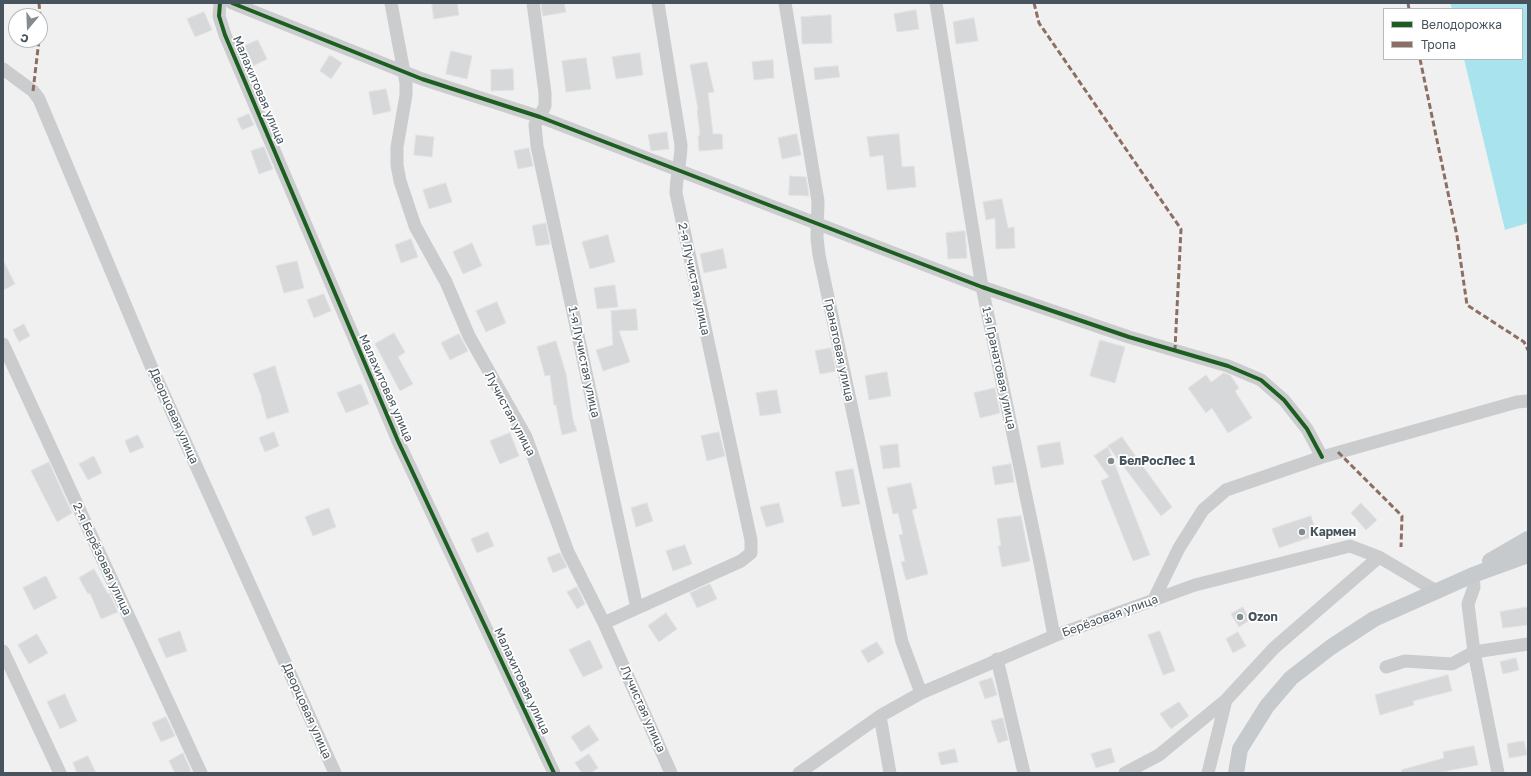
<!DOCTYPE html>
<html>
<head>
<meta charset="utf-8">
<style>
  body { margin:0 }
  #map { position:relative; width:1531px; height:776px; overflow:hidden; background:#f1f0f0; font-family:"Golos Text",sans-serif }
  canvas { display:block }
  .frame { position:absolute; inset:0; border:4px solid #47545d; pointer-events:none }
  .legend { position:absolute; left:1383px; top:8px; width:140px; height:52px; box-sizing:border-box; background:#fff; border:1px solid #b5bbbe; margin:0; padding:5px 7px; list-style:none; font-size:12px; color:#47545d }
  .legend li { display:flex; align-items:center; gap:8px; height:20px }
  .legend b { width:20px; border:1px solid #b5bbbe }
  .north { position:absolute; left:8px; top:8px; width:40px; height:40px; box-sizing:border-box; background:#fff; border:1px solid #b5bbbe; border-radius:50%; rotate:199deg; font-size:11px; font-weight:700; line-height:16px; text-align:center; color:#47545d }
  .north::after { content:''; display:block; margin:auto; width:14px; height:18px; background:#828b90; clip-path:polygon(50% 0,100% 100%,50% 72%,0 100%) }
</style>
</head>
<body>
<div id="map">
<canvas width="1531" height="776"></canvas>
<div class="frame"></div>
<ul class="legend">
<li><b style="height:5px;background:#1b5e20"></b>Велодорожка</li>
<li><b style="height:5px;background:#8d6e63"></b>Тропа</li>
</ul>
<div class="north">С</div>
</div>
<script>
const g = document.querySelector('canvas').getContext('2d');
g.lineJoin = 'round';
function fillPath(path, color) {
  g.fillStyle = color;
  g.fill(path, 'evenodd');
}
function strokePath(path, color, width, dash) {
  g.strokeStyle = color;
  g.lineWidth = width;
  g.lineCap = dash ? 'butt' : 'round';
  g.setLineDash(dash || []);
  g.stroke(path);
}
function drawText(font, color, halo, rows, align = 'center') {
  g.font = font + ' "Golos Text",sans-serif';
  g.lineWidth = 3.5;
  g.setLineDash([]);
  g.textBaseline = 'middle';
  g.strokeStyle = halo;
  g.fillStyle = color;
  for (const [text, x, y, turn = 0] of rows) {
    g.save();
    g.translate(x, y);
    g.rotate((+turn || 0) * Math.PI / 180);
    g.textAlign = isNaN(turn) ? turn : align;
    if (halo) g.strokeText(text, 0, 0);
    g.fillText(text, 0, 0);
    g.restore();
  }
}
fillPath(new Path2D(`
  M1450,3H1528V223L1505,230L1464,59H1522V9H1452Z`), '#a9e3ed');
const building = new Path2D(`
  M432,3H457L459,15L434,19Z
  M541,3H564L566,12L543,16Z
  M916,10L919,29L897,32L894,14Z
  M204,12L212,30L195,37L187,19Z
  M831,15L832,43L802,44L801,17Z
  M974,18L978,41L956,44L953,22Z
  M258,40L267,59L253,66L244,46Z
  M451,51L472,56L467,79L446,74Z
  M640,53L643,75L616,79L612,57Z
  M330,55L342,63L331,79L320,71Z
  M586,58L591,89L566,92L562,61Z
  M773,60L774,78L754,80L752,62Z
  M707,62L714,92L708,93L713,134H722L723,149L699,151L698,136L700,135L697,109H698L690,65Z
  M838,66L840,77L815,80L814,68Z
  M513,69L514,90L491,91V70Z
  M386,89L391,111L373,115L369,92Z
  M249,114L254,125L242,130L237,119Z
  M667,132L669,149L651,151L648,135Z
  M797,134L801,155L782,159L778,138Z
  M899,134L902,167L914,166L916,187L887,190L883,155L870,157L867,137Z
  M416,135L434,137L432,157L414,155Z
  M264,147L273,169L259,174L251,151Z
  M529,148L533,166L518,169L514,151Z
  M790,176L806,177L809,196L789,195Z
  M446,183L452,202L429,209L423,190Z
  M1002,199L1008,228L1014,227L1015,248L996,249L995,218L986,220L983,202Z
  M546,223L550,244L536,246L532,226Z
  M965,231L967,258L948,259L946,233Z
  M608,235L615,262L590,269L582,242Z
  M411,239L418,257L401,263L395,245Z
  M472,243L482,266L463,274L453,252Z
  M723,249L727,268L704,273L700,254Z
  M3,260L15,284L3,290Z
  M297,261L304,288L284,293L276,266Z
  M615,285L618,307L597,309L594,288Z
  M324,294L331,311L314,318L307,300Z
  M497,302L506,323L486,332L476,311Z
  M636,309L638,330L619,331L630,362L603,371L596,350L613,345L611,311Z
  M24,324L30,336L19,342L13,330Z
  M394,333L405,352L398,357L413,384L400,391L375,344Z
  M459,334L468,351L450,360L441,343Z
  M1100,340L1125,347L1115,383L1090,376Z
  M556,341L566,374L573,420L577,431L562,435L556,405H554L550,375L545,376L537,347Z
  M831,348L836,371L820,374L815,351Z
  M275,366L289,412L267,419L261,398H262L253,374Z
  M887,372L891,396L869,400L865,376Z
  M1224,373L1230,375L1239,388L1235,391L1252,418L1228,433L1212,408L1206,413L1188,388L1206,375L1211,382Z
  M361,384L369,404L346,413L337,393Z
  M995,388L1000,413L980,418L974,393Z
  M777,390L781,413L760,416L756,393Z
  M274,432L279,446L265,452L259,438Z
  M719,432L725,456L707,461L701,436Z
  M510,433L519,456L500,464L490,441Z
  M138,435L144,447L130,453L125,441Z
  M1122,437L1172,507L1161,516L1108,446Z
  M1060,442L1064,464L1041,468L1037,446Z
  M898,444L900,467L883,469L880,446Z
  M1108,447L1150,555L1133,561L1101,481L1109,477L1094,456Z
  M94,456L102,473L88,480L79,464Z
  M49,462L72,513L57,522L31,471Z
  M1011,464L1014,482L995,485L992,467Z
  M853,469L860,504L842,507L835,472Z
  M911,483L917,508L912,510L928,574L906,580L901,562L905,561L899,535L903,534L898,513L893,514L887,488Z
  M647,503L653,521L636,527L631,508Z
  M779,503L784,522L766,527L760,507Z
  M1361,503L1377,520L1366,530L1351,513Z
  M329,508L336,527L313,536L305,517Z
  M1021,516L1030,561L1002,567L998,546H1001L997,519Z
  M1311,516L1317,535L1279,548L1272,529Z
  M488,532L494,546L477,553L471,539Z
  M685,545L692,564L673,571L666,551Z
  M560,553L567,567L553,573L547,558Z
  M94,569L108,594L109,593L118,612L101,619L90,593L88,594L79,578Z
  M46,576L57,598L34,610L23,588Z
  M710,584L717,599L697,608L690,593Z
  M577,587L585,604L577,609L567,592Z
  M1243,607L1250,620L1239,627L1231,614Z
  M1528,607V625L1503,628L1500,612Z
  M666,613L677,629L659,642L648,626Z
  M180,631L187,651L166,658L158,639Z
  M1160,631L1175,671L1163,675L1148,635Z
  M1238,632L1246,646L1233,653L1226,639Z
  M37,634L48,653L29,664L18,645Z
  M590,640L603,668L583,677L569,650Z
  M877,642L884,653L868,663L861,651Z
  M1516,658L1519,670L1503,674L1500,662Z
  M1448,675L1452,691L1413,701L1414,705L1380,715L1375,695Z
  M992,678L997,695L985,699L979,682Z
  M65,694L77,721L60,729L47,702Z
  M1179,702L1189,716L1171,729L1160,714Z
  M166,717L175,736L161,742L152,723Z
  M1003,718L1008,740L998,743L991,721Z
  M589,725L599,740L581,752L571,737Z
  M1524,741L1527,755L1509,758L1507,744Z
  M1474,746L1478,765L1437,773H1402L1401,770L1444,758L1443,752Z
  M1111,748L1115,762L1096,768L1091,754Z
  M955,749L958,762L941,765L938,753Z
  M183,753L191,771L187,773H175L169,761Z
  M589,754L598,768L591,773H582L575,763Z
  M88,756L96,773H77L73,763Z`);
fillPath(building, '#d7d8d9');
strokePath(building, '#e2e2e3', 1);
strokePath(new Path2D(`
  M220,3L219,16L225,35L398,441L554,773
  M232,3L422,79L540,117L982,287L1129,337L1228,366L1261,380L1284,400L1307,429L1322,457
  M391,3L406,83V95L397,147V165L400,181L415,226L446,282L469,336L526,437L568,552L604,623L671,773
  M533,3L545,93V106L535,125L537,146L637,608
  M785,3L818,201L817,238L819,255L902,642L921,693
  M936,3L982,287L1040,563L1054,636
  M3,69L33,91L39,99L151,366L335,773
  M3,344L201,773
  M1473,575L1474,587L1468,604L1474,652L1498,773
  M1153,601L1179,548L1203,510L1226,490L1322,457L1517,402L1528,401
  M604,623L741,561L751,553V540L676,193C676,177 681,162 681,145L658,3
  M3,651L60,773
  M997,659L1024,773
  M1386,667L1405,661L1452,664L1474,652L1528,644
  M880,716L890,773
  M799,773L880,716L921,693L1054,636L1195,585L1350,546L1379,557L1438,592
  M1125,773L1159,755L1226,700L1274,648L1379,557
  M1208,773L1226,700`), '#caccce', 13);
strokePath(new Path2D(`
  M1490,561L1528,539
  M1236,773L1240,749L1267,706L1291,678L1331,647L1374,619L1473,575L1528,555`), '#c6cacd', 16);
strokePath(new Path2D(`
  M39,3L40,16
  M1034,3L1039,23L1181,229L1175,349
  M1408,3L1409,9
  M1420,59L1457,236L1467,305L1524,342L1528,350
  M33,91L39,40
  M1338,452L1402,516L1401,547`), '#8d6e63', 3, [6, 3]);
strokePath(new Path2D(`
  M220,3L219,16L225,35L398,441L554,773
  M232,3L422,79L540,117L982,287L1129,337L1228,366L1261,380L1284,400L1307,429L1322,457`), '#1b5e20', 4);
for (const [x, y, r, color] of [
  [1111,461,4,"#828b90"],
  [1302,532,4,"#828b90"],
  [1240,617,4,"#828b90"]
]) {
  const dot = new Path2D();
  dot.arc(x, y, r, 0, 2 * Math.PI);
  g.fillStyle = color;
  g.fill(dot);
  strokePath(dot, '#fff', 1.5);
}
drawText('12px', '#47545d', '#fff', [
  ["Малахитовая улица",259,90,67],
  ["2-я Лучистая улица",694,279,78],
  ["Гранатовая улица",839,350,78],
  ["1-я Лучистая улица",584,362,78],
  ["1-я Гранатовая улица",999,368,78],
  ["Малахитовая улица",386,388,66],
  ["Лучистая улица",510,414,62],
  ["Дворцовая улица",174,416,66],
  ["2-я Берёзовая улица",102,559,65],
  ["Берёзовая улица",1110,616,-20],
  ["Малахитовая улица",522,681,65],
  ["Лучистая улица",643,709,66],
  ["Дворцовая улица",307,711,66]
]);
drawText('bold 12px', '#47545d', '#fff', [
  ["БелРосЛес 1",1119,461],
  ["Кармен",1310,532],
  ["Ozon",1248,617]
], 'left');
</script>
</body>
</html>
